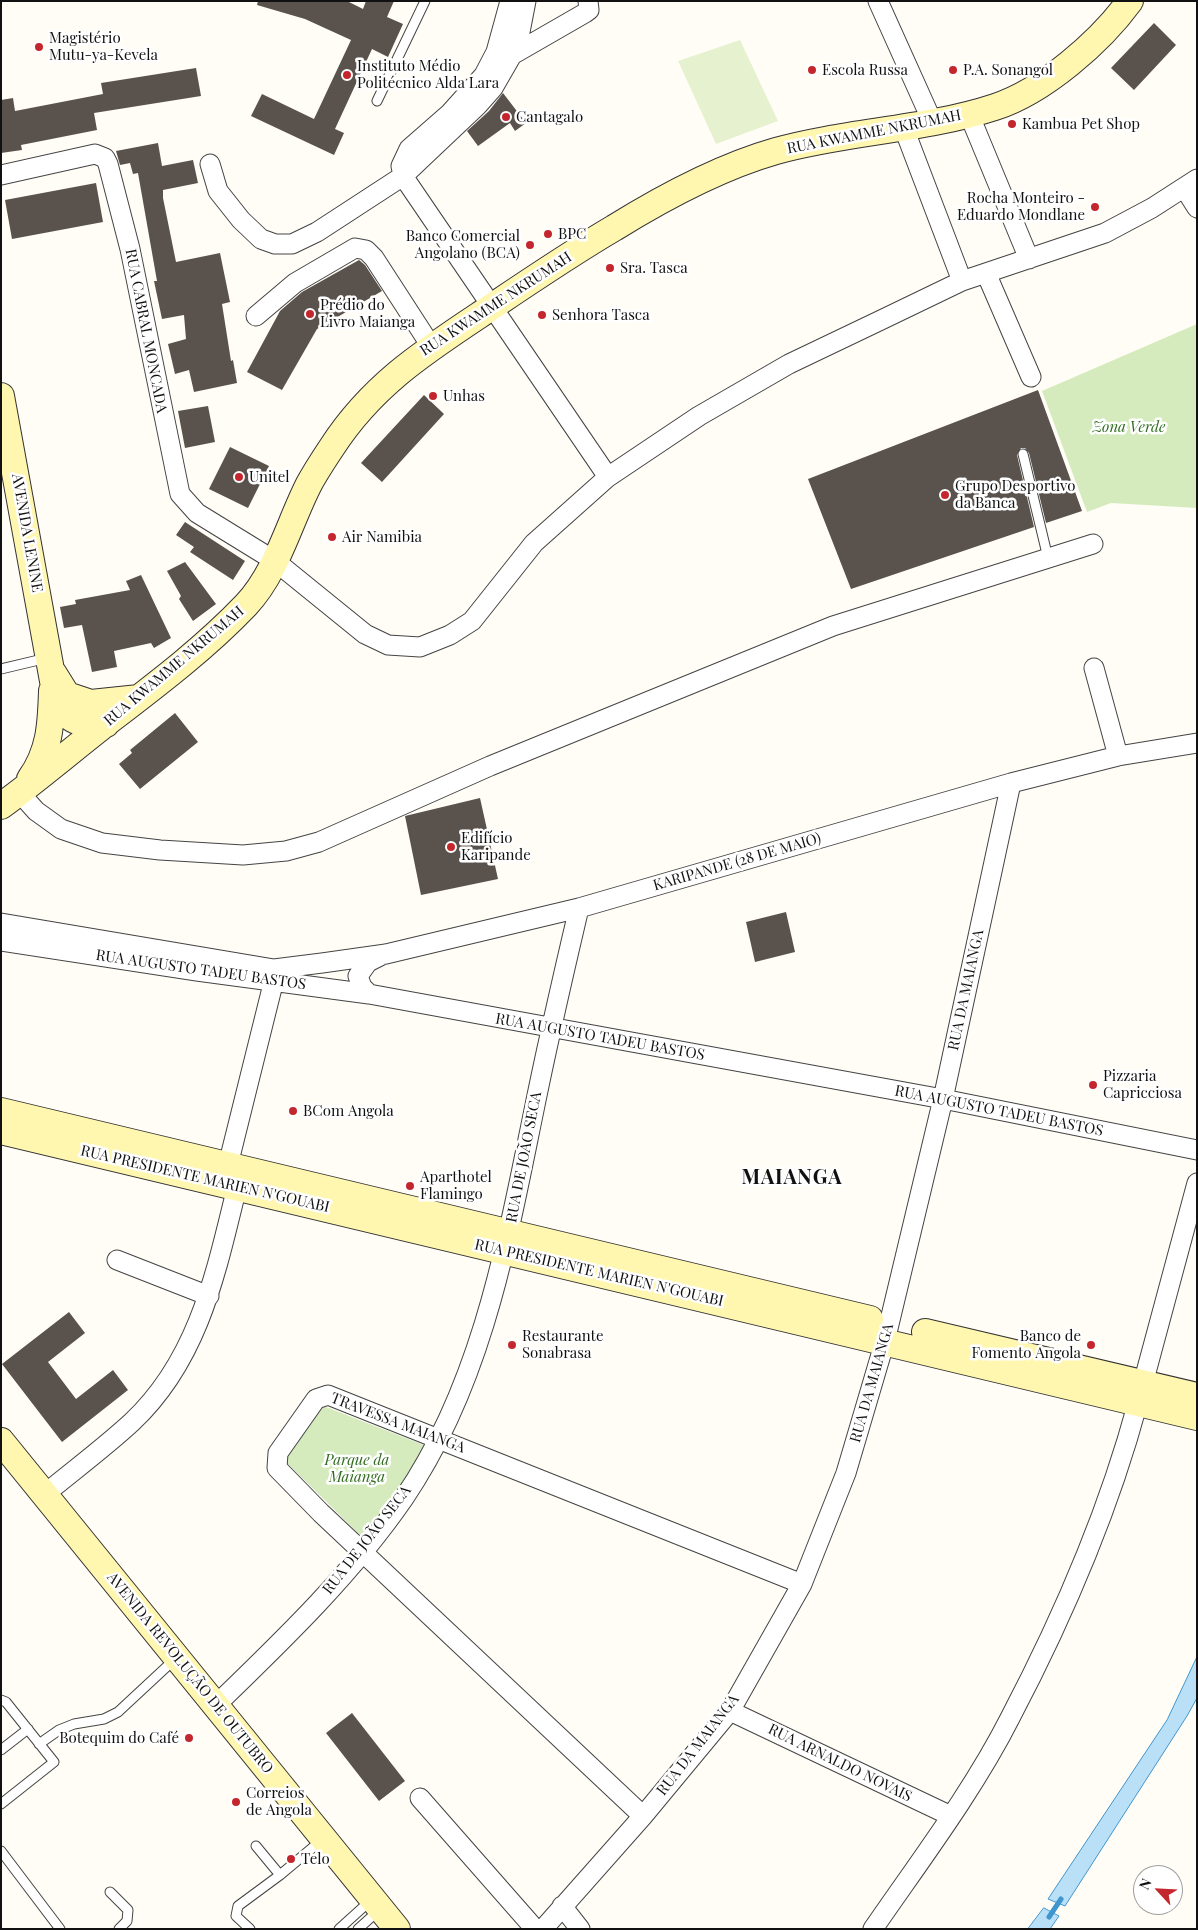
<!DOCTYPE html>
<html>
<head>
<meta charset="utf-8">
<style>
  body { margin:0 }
  #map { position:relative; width:1198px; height:1930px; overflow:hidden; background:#fffdf5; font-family:"Playfair Display",serif }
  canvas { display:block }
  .frame { position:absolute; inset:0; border:2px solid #111; pointer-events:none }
  .north { position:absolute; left:1133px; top:1865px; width:50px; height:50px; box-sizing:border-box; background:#fff; border:1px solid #a0a0a0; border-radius:50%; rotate:295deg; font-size:14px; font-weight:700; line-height:20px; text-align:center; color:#111 }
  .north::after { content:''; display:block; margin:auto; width:18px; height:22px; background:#c4262e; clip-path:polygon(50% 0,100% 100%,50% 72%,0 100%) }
</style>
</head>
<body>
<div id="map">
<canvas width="1198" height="1930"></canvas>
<div class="frame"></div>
<div class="north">N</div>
</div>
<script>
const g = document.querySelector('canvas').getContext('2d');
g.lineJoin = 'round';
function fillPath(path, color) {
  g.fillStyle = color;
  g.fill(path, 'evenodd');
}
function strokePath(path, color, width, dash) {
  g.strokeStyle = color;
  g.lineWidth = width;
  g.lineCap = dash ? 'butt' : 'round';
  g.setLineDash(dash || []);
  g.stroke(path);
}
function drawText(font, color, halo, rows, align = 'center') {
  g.font = font + ' "Playfair Display",serif';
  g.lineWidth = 5;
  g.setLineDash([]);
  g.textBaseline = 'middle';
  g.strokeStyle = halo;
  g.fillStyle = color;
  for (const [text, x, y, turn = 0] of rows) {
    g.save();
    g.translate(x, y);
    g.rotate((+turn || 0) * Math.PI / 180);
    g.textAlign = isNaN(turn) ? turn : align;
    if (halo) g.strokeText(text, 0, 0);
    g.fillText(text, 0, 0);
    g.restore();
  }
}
fillPath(new Path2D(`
  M1197,324V508L1111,503L1087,512L1042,391Z
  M321,1405L426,1446L397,1493L363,1538L283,1459Z`), '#d5ebbd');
fillPath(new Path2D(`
  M740,40L778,121L716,144L678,61Z`), '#e6f2cf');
const water = new Path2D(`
  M1197,1657V1698L1187,1716L1065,1906L1048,1899L1167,1720Z
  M1044,1908L1059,1916L1050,1929H1028Z`);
fillPath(water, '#b9e0f7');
strokePath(water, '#3f96cf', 1);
strokePath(new Path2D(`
  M1049,1917L1061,1899`), '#3f96cf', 5);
fillPath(new Path2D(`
  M258,1H347L363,9L366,1H394L387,17L403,24L388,57L372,49L335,129L344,133L334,155L251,116L262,94L314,119L351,40L305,19L257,5Z
  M1154,23L1176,45L1134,90L1111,68Z
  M196,68L201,96L94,113L97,130L21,145L22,150L1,153V100L13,98L15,111L103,94L101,83Z
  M503,93L526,123L515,131L510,123L478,146L467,131L489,111Z
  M158,143L162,166L193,160L198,183L163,190V198L176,262L220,253L230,302L222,304L231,361L233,360L237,383L194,392L189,370L175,374L168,344L186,339L184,315L162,319L154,281H157L138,173L133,174L130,163L120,165L116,151Z
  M96,183L103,222L12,239L5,200Z
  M359,260L365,265L382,291L317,329L282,390L247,372L280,311L302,292Z
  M1038,390L1082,511L1046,523L1029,453L1025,448H1021L1017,455L1034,527L851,589L808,479Z
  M424,395L444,414L382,482L361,463Z
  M208,406L215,442L185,448L178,411Z
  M230,447L269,466L248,508L209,489Z
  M185,522L245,561L233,580L190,552L194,547L176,535Z
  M185,562L216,604L193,621L179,599L181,596L167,571Z
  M141,575L171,638L154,648L151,643L114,651L117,667L92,672L82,625L64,628L60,607L76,604L75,600L130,590L126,581Z
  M175,713L198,742L140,789L119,764L132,753L130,750Z
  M480,798L498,879L421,895L405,816Z
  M786,912L795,952L755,962L746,922Z
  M69,1312L85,1333L48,1362L76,1399L113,1370L128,1390L62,1442L2,1364Z
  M352,1713L405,1781L379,1801L326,1733Z`), '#5a524d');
const lane = new Path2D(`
  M377,101L425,1
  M1023,454L1048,558
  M1,669L47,658
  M1,1700L6,1702L54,1762L1,1804
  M39,1744L59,1730L74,1724L104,1719L118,1712L175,1659
  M1,1750L28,1729
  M256,1846L280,1875
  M1,1851L60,1929
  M110,1892L128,1910L127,1921L119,1929
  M250,1929L236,1916L238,1906L280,1875L323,1839
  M339,1929L370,1901
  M358,1929L378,1911`);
const street = new Path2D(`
  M510,1L496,52L484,75L449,114L409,149L401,166L403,176L608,477
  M878,1L932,121
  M512,55L585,13L589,10L588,1
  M969,114L1029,259
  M903,126L962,281
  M210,164L218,191L241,220L261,239L275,244H292L317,232L403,176L478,105L493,88L512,55L520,32L526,1
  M1,175L95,154L105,158L108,164L130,249L180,494L197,513L275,561L365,634L388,645L420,647L450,635L472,621L534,543L608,477L699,416L789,364L879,321L962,281L1105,233L1152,208L1197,179
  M1185,189L1197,208
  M986,273L1031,377
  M256,316L295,283L355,248L366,250L374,258L431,346
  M1094,668L1118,756
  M20,793L36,811L61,829L102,843L160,850L243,855L286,851L319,842L490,766L833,626L1093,544
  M1,923L274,969L322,963L386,954L579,908L1011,783L1118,756L1197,743
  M1,941L197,971L369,994L943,1099L1197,1150
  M369,994L362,987L358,976L368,962L380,956
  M228,1165L274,980
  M117,1260L209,1296
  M45,1494C74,1470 105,1447 132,1422C199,1359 216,1272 237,1187
  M216,1705C282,1641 351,1575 404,1498C481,1385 506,1247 533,1115C547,1045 563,976 579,908
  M730,1711L951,1816
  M420,1798L535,1929
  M643,1816L321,1513L277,1468L278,1453L316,1399L328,1395L802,1584
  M562,1906L580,1929
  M543,1929L643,1816L730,1711L802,1584L846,1473L885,1341L943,1099L1011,783
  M873,1929C919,1862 973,1791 1010,1718C1062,1619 1109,1510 1138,1402C1158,1329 1177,1256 1197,1183`);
const secondary = new Path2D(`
  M1,396L55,692C66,722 75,724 106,724
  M54,674L67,695L91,703L139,698
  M30,779C50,751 51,724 52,691
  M1,806C38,779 73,749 109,721C156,685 205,648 246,605C277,572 289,523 309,484C316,471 324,459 332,447C374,382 430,348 493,306C533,279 573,252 614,228C664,197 720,167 776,151C848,131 925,130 995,107C1044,91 1100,42 1130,1
  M1,1111L870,1319
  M1,1131L1197,1417
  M925,1332L1197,1396
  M1,1441L397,1929`);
strokePath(lane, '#444', 11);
strokePath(street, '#444', 21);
strokePath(secondary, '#333', 28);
strokePath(lane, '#fff', 9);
strokePath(street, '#fff', 19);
strokePath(secondary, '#fff6b0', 26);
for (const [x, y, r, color] of [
  [39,47,5,"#c4262e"],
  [812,70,5,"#c4262e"],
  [953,70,5,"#c4262e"],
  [347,75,5,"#c4262e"],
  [506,117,5,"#c4262e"],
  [1012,124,5,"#c4262e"],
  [1095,207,5,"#c4262e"],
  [548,234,5,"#c4262e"],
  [530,245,5,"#c4262e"],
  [610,268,5,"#c4262e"],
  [310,314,5,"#c4262e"],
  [542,315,5,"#c4262e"],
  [433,396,5,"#c4262e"],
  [239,477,5,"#c4262e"],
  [945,495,5,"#c4262e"],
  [332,537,5,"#c4262e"],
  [451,847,5,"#c4262e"],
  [1093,1085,5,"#c4262e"],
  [293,1111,5,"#c4262e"],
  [410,1186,5,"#c4262e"],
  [512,1345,5,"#c4262e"],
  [1091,1345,5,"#c4262e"],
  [189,1738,5,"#c4262e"],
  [236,1802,5,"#c4262e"],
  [291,1859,5,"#c4262e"]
]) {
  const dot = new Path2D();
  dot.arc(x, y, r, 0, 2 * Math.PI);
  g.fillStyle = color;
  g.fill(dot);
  strokePath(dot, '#fff', 2);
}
drawText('15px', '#111', '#fff', [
  ["Magistério",49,38],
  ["Mutu-ya-Kevela",49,55],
  ["Instituto Médio",357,66],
  ["Politécnico Alda Lara",357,83],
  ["Escola Russa",822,70],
  ["P.A. Sonangol",963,70],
  ["Cantagalo",516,117],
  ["Kambua Pet Shop",1022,124],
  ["Rocha Monteiro -",1085,198,"right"],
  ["Eduardo Mondlane",1085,215,"right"],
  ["BPC",558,234],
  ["Banco Comercial",520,236,"right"],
  ["Angolano (BCA)",520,253,"right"],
  ["Sra. Tasca",620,268],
  ["Prédio do",320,305],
  ["Livro Maianga",320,322],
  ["Senhora Tasca",552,315],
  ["Unhas",443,396],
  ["Unitel",249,477],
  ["Grupo Desportivo",955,486],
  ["da Banca",955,503],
  ["Air Namibia",342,537],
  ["Edifício",461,838],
  ["Karipande",461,855],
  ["Pizzaria",1103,1076],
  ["Capricciosa",1103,1093],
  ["BCom Angola",303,1111],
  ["Aparthotel",420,1177],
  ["Flamingo",420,1194],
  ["Restaurante",522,1336],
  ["Sonabrasa",522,1353],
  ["Banco de",1081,1336,"right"],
  ["Fomento Angola",1081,1353,"right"],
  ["Botequim do Café",179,1738,"right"],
  ["Correios",246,1793],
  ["de Angola",246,1810],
  ["Telo",301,1859]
], 'left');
drawText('15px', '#111', '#fff', [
  ["RUA KWAMME NKRUMAH",874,132,-11],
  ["RUA KWAMME NKRUMAH",496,304,-33],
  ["RUA CABRAL MONCADA",146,331,79],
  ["AVENIDA LENINE",27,533,80],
  ["RUA KWAMME NKRUMAH",174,666,-40],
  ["KARIPANDE (28 DE MAIO)",737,862,-16],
  ["RUA AUGUSTO TADEU BASTOS",201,970,8],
  ["RUA DA MAIANGA",966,990,-78],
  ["RUA AUGUSTO TADEU BASTOS",600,1037,10],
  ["RUA AUGUSTO TADEU BASTOS",999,1111,11],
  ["RUA DE JOÃO SECA",524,1157,-79],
  ["RUA PRESIDENTE MARIEN N'GOUABI",205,1179,13],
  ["RUA PRESIDENTE MARIEN N'GOUABI",599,1273,13],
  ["RUA DA MAIANGA",872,1383,-74],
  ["TRAVESSA MAIANGA",398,1423,21],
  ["RUA DE JOÃO SECA",367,1540,-52],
  ["AVENIDA REVOLUÇÃO DE OUTUBRO",190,1673,51],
  ["RUA DA MAIANGA",698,1745,-52],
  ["RUA ARNALDO NOVAIS",840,1763,26]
]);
drawText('italic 15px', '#2f6b1f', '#fff', [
  ["Zona Verde",1129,427],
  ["Parque da",357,1460],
  ["Maianga",357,1477]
]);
g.letterSpacing = '1px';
drawText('bold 20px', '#111', '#fff', [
  ["MAIANGA",792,1178]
]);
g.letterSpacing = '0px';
</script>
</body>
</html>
